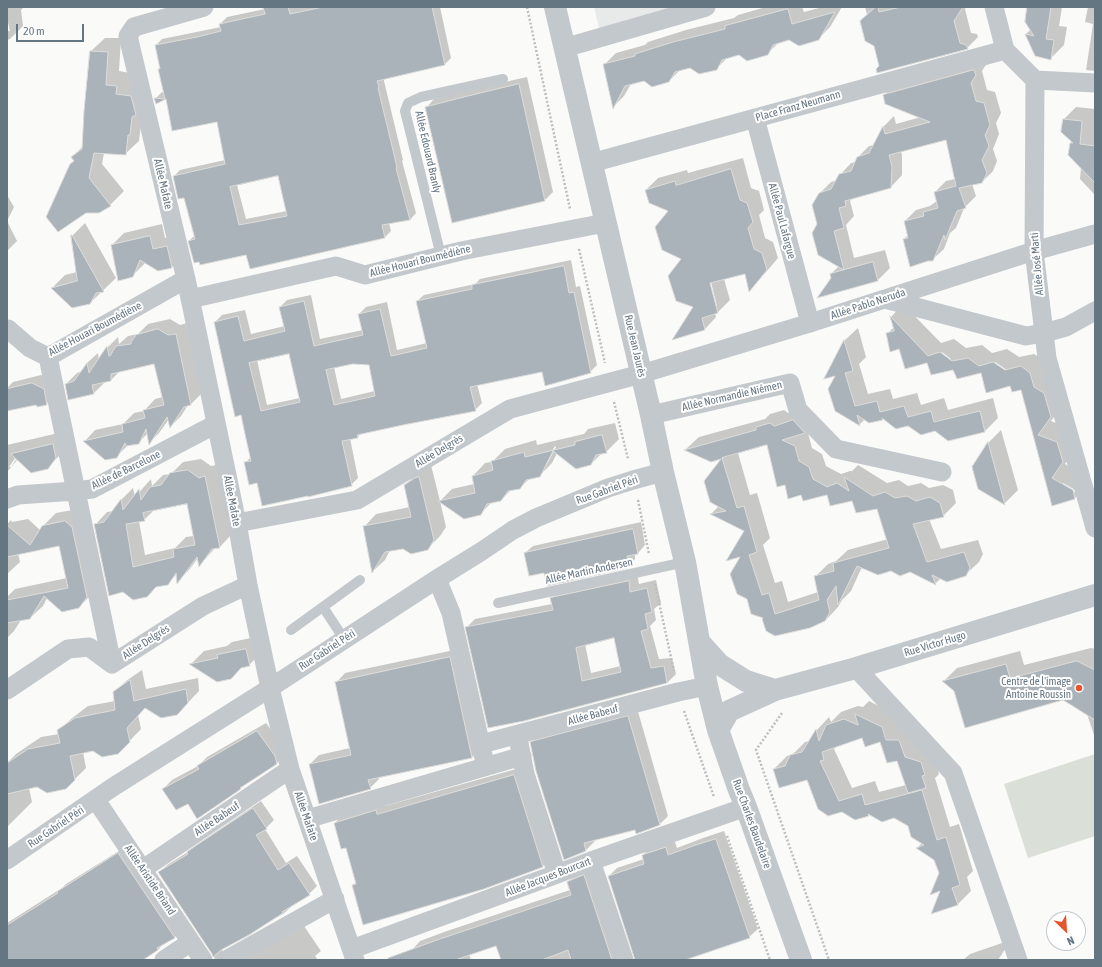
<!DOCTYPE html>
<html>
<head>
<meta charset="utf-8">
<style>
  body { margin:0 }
  #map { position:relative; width:1102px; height:967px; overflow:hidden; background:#fafaf8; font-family:"Asap Condensed",sans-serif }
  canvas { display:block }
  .frame { position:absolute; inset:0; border:8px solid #657683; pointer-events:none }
  .north { position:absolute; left:1046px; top:911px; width:40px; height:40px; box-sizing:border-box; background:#fff; border:1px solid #c1c8cd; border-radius:50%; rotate:155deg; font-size:11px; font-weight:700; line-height:16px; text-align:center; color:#657683 }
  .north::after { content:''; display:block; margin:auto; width:14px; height:18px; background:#e4572e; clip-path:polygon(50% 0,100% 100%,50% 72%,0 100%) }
  .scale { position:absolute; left:16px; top:24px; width:68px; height:18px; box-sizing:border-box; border:2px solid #657683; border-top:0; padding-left:5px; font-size:12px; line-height:14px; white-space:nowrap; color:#657683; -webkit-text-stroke:3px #fff; paint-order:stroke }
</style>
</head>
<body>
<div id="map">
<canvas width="1102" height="967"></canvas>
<div class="frame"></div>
<div class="north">N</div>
<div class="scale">20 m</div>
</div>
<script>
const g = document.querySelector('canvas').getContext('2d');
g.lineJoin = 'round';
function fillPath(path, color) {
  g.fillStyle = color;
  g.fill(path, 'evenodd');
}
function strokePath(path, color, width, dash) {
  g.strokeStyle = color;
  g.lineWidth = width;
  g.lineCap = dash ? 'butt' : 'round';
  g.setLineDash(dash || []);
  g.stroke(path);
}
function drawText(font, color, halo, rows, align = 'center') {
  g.font = font + ' "Asap Condensed",sans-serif';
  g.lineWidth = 4;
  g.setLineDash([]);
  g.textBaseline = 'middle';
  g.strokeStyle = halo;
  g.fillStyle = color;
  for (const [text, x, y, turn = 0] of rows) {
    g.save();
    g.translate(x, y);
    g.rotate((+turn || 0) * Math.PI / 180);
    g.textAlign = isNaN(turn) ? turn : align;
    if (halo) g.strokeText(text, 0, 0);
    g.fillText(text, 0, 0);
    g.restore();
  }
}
fillPath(new Path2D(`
  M594,7H689L600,32Z`), '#e8e9e9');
fillPath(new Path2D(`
  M1095,754V836L1028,858L1004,784Z`), '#dadfd7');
fillPath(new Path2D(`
  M7,7H24L21,10L23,26L10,39L7,40V29L8,31H10L7,18Z
  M264,7H296V8L303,7H440L451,58L445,64L384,78V81L403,160L402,161L416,213L410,220L389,223L391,231L384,238L247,254L189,241L195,235L185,197L174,176L180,170L225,160L217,121L167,97L156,103L155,99L162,92L164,93L159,69L161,68L156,45L162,39L221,27L220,24L227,17L265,9ZM279,174L287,211L246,219L237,185Z
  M766,7H802L804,12L823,7H842L830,27L818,39H789L779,42L767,54H739L728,57L716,69L690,67L680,70L669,81L644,80L631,84L624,96L613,107L604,65L616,53L645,45L648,42L686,30L734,18L738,15Z
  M865,7H966L965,9L971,33L977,34L978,37L967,48L880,66Z
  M1027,7H1062L1059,26L1067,27L1064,45L1051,58L1036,55L1026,34L1031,29Z
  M1088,7H1095V71L1086,70L1093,24L1085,22Z
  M105,38H121L119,71L130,73L141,124L139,141L125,154L104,153L102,164L124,191L110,205L99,212L72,157L83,146L91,51Z
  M987,63L982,71L987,90L995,92L1001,113L996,123L999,134L993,149L997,161L993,171L982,182L972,184L976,196L964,208L956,228L950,233L944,249L932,260L904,239L908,235L905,221L916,210L930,206L937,201L935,192L946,181L955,179L946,139L901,151L902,156V175L891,187L853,198L850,201L854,216L846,225L854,258L885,250L890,268L877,281L832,278L831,274L839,266L818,224L820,193L831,182L837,180L840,175L851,163L856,162L858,157L869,146L875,145L884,126L894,116L896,124L921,117L884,95L895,84Z
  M527,77L553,192L545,200L426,108L434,99L469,90Z
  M1076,107L1095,109V195L1080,179L1081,167L1069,155L1071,141L1064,119Z
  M743,158L751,188L759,191L764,210L759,215L765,238L773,242L778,258L761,278L750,290L745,273L724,279L730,300L718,312L715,313L716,317L705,329L694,306L683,258L669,210L646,190L658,178L687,170L688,173ZM710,278L717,306H715L708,279Z
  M7,195L14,207L7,221L17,241L7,251Z
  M85,223L116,278L90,303L52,288L65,275L77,272L72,236Z
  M162,224L165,238L179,234L184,255L172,267L146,262L132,276L112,245L124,233Z
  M571,260L576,287L580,286L597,365L590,372L543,370L477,384L482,403L475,410L361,433L358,437L350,438L358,478L351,485L245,463L251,457L242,414L215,322L222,315L245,310L251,334L285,326L280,307L287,300L311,295L320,339L363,330L359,314L366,307L387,302L397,350L427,343L417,301L424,295L475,284L480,279ZM290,353L300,398L267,405L257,360ZM369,360L375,391L341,399L334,367Z
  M903,304L941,343L954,339L966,348L982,345L992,353L1007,349L1019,357L1034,354L1044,360L1064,403L1051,421L1070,429L1076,448L1065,464L1086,477L1088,484L1075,498L1052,504L1022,389L1010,385L981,372L954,368L928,362L900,348L887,334L894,327L891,317ZM942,352L951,359L950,361L942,354ZM995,362L1010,372L1009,374L995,364ZM1063,483L1077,491L1076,493L1063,485Z
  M170,319L180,325L187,323L202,393L191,404L188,405L181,416L171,426L169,419L159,433L149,443L148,433L138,443L128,445L116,457L85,441L95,430L123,424L134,413L144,411L155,399L163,397L155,363L120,371L111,380L105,382L94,393L69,399L66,384L77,373L82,371L87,363L98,353L99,360L108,347L118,337L119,344L128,336L138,334L148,324Z
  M858,328L866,357L859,364L868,394L890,389L893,399L917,393L921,405L944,398L948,410L993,398L998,418L985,431L949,440L936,430L883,418L882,419H865L860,424L835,410L837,374L826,377L845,340Z
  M41,375L52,381L55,395L46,404L37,403L7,407V388L13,382Z
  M806,408L817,419L805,431L808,433L812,448L822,454L826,466L841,474L850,471H852L858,465L887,483L899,480L908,486L921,483L929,488L943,485L953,490L956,503L943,516L929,519L941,549L978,540L983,554L979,562L965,575L941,578L936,583L910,571L862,567L851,591L842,600L838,607L825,621L764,617L742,555L745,530L711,514L719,506L706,482L724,457L711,461L686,449L699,437L765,419L770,414L784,410L788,413ZM768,444L785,484L802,494H827L853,500L877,508L888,539L848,550L836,561L828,564L815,577L818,592L788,602L782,581L775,583L763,545L770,538L757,493L750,495L738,453Z
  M615,423L619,439L606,452L602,453L591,464L557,453L552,463L539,476L530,478L520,488L511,490L501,500L492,502L480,514L440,501L446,527L440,536L427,549L403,548L390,550L385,560L373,571L364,527L376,514L410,507L405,485L418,472L431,465L440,501L452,489L474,484L473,476L485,463L492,462L505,449L536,440L537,445L584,434L588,429ZM555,446L556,447L546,466H544Z
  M1001,430L1018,490L1005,503L979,488L973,468L989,442Z
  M67,431L61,454L47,468L18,459L7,472V445ZM18,454L19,455L11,467H9Z
  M201,459L211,466L216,465L231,535L219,548H215L200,565L198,558L189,570L178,581L177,574L167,584L157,585L146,596L95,525L107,512L113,511L122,499L133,488L135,497L151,479L152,486L163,475L171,474L183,462ZM188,502L194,536L186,537L175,548L145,555L139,521L144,520L155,509Z
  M78,509L92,594L79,607L47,598L43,606L30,618L21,620L14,631L7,638V597L15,589L67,578L60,545L18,553L20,562L7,574V524L11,520L12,522L28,519L40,530L43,526L56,513Z
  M641,522L645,545L638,553L635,554V559L627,567L545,572L525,553L533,546Z
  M637,573L639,584L656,580L661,603L654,609L656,620L650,626L659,659L672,658L676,674L667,683L524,720L467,627L475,619L552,604L551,599L560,590ZM615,637L621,666L591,673L585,644Z
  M260,636L263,651L249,665L191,664L204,651L227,646L232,642Z
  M1091,648L1095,649V738L1087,714L1063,699L955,691L944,681L957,668L1020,651L1024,665Z
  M459,649L481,748L472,757L378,776L379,779L370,788L310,764L319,755L350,748L336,683L345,673Z
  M142,670L146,689L198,678L199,691L177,714L145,707L138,715L141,729L118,753L94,750L83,752L86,768L66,788L37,786L29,788L32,802L7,827V763L16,754L41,737L59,734V731L71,719L88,706L115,701L114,693L126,681Z
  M869,701L895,714L936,763L939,774L935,778L950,827L959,824L973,871L967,877L971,891L958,904L942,890L940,873L935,859L917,848L923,842L909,825L895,817L869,814L855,819L807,779L774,769L787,756L793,754L805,742L810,741L817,730L829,717L831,722L841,712L858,706L863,707ZM863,737L880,741L898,760L906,785L879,792L875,781L852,788L834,749L837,746Z
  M637,708L668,816L659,825L636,829L594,840L595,841L586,850L565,858L531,743L540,734Z
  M266,723L284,747L286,754L277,763L244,784L240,788L189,802L163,789L172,780L198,766L207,757Z
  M523,767L552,858L543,866L353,885L356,882L346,846L335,823L343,814L384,802L385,806Z
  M261,801L274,820L265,829L286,863L297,856L317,886L309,894L290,905L291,907L283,914L223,948L222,952L226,960H215L213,953L159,873L167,865L191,850L196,845Z
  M724,831L758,929L749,937L680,960H636L609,876L617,868L644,859L643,855L651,847L674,839L677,848L703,838Z
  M127,846L183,929L175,937L164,943L158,950L141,960H7V923L62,888L66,884Z
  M593,868L626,960H502L497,944L469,954L471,960H415L412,950L420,941L447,931L570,890L568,882L576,874Z
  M304,926L321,951L315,956L318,960H244Z
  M1011,940L998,960H963L970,954Z`), '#0003');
const building = new Path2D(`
  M263,7H288L290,14L323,7H432L445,65L377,81L379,87L378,88L397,167L396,168L410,220L382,225L385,238L250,269L246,255L200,265L199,262L194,263L188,241L195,239L184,198L178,199L173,176L225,164L217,122L172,131L166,99L156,104L154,98L165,99L158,69H160L155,45L197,37L221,31L219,24L265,14ZM278,176L287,216L239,225L230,187Z
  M876,7H878L879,12L901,7H963L954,21L960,43L966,45L968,49L877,73L876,69L879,66L874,46L865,41L860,21Z
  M1027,7H1051L1046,39L1054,40L1051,60L1035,56L1025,34L1034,36L1025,22Z
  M788,9L792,24L835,12L819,40L799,46L789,40L773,45L768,55L747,61L739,55L722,60L717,70L699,74L690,68L675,72L669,82L652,87L644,81L625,86L613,109L603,64L635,56V54L673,42L725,29V26Z
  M90,51L108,52L106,85L117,86L116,94L131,96L136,115L132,117L130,135H128L126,155L94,153L89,178L111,206L99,213H86L58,232L46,217L70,164L74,161L71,157L82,149L84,111Z
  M974,70L976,75L971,83L976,101L984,103L990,125L985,135L989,146L982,160L987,173L982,183L959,188L966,208L957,211L945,240L944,235L933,261H928L910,267L903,239L908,238L904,221L924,216L923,212L938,208L934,192L956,186L946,140L889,155L892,167L891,188L845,201L846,206L839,208L844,228L834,231L844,270L818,255L812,233L817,224L812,205L819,193L831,189L839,174L851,171L857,157L869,153L883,126L885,134L930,122L885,104L883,95Z
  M519,84L545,201L452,223L425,107L464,97Z
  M1063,119L1082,121L1080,144L1095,146V183L1068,155L1070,143H1073L1061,132Z
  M731,169L740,200L747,203L753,222L748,228L754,249L762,253L767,270L749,292L745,274L710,283L718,313L702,318L705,330L672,340L693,307L676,301L668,276L681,259L662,250L655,227L668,211L649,203L645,190L675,181L676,185Z
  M71,235H72L104,292L96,293L90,304L72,308L51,288L77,281Z
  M150,236L153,249L167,246L172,268L158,271L140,260L133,277L118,281L111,245Z
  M873,262L878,281L817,298L831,278L830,274Z
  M564,266L569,293L574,292L591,373L545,386L542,372L470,387L476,411L403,425L357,435L358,438L342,441L352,486L308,497V496L262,506L257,483L249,485L244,462L251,461L246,439L241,415L235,417L214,322L238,316L244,341L285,331L279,307L304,301L314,346L363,335L358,314L380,309L391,356L427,348L416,301L472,289V285ZM289,354L300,402L261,411L249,363ZM353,364L369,365L375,396L334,405L326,370Z
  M890,316L928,356L940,352L952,361L968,358L979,366L993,362L1005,370L1021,366L1030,373L1034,387L1044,393L1051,417L1038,435L1057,442L1063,462L1052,478L1073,490L1075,499L1052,506L1021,390L1012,392L1010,386L986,393L981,373L957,379L953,370L931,375L927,363L905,369L899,349L890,352L886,333L894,331Z
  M158,329L168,335L176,334L191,405L184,407L170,428L167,417L149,445L146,429L139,444L126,446L125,443L117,458L105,460L83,441L123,432L122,424L145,418L143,410L164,405L154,364L111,374V381L92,385L94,394L68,400L65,384L74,381L87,363L89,373L107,346L109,356H110L116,346L131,344V342L136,335Z
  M844,340L853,371L845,373L855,406L877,401L880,412L904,406L908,417L931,411L934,422L980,411L985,432L948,441L935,431L921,435L908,426L896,429L882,418L883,420L869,423L857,415L860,426L835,411L828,389L835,376L824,379Z
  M32,383L44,389L47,405L37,407L36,405L7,411V389Z
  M793,420L805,433L782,440L795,446L799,461L809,467L813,479L827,487L837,483L849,491L844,477L873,496L885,492L895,498L907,496L916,501L930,497L940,503L944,517L913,524L927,562L964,552L970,568L966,576L947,582L932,575L936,585L910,572L900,576L891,571L878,575L857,566L838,605L836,586L827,600L830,612L825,621L810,628L775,636L766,631L762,619L763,618L751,614L747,599L737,594L730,574L740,557L726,561L744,531L710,514L726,511L710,502L704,481L721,459L711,462L684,450L756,430V427L770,423L774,426ZM767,445L777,487L785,485L788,499L801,495L803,501L827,495L830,506L852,501L856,513L877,509L889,548L833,563L834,571L814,576L819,600L775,614L769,593L762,595L749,555L757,552L744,506L737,508L722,458Z
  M602,435L607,453L596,455L591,465L576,469L553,451L540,477L526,480L520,489L508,491L501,501L487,504L481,515L464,519L438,501L475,493L472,476L493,470L491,461L524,452L525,457L575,445V442Z
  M988,442L1005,505L978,489L972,467Z
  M53,444L56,458L48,469L31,473L11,454Z
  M188,470L199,478L205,476L220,548L212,549L199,567L197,557L177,584L176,573L168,585L156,587L147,597L133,600L123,592L109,596L94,524L104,522L121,499L123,510L139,489L141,500L150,487L161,485L170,473ZM187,504L195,545L173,549L174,557L133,567L126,524L145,521L143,513Z
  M419,477L434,540L428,550L411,554L403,549L385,552L372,573L363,526L411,517L404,485L415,478Z
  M65,521L72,527L87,597L79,608L62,612L44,596L30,619L7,623V600L68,588L59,546L7,557V525L30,545L42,526Z
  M633,529L638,554L627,556L628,568L547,586L544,573L529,576L524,553Z
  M629,581L630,592L647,588L652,612L645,614L648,629L641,631L651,668L664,666L667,683L524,721L488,728L465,627L553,610L550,598ZM614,638L621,672L582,681L576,648Z
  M246,649L250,666L241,668L231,679L217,682L189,664L218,658L217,655Z
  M450,657L472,758L372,779L368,780L371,789L319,804L309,764L351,755L335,682Z
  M1077,661L1095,670V720L1063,700L965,728L954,691L942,681L1006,664L1010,678Z
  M130,680L134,701L186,689L188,703L177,715L161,718L145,708L127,728L130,742L118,754L102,757L93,751L70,756L75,780L66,789L47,793L37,787L7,794V763L28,749L60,743L57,730L75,718L115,710L113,692Z
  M855,714L882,727L886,740H899L905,757L921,762L925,775L922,776L926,788L908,793L897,761L887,763L880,742L865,747L862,738L822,752L824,760L820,761L839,801L862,794L865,805L922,790L937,840L946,837L960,885L952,888L958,905L931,914L940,891L930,895L939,873L934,860L916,848L924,845L911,837L908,826L894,818L882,822L868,814L869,816L855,820L842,812L828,816L818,809L807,780L779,788L773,769L785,766L790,755L802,752L816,729L819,741L826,725L844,719L858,725Z
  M628,716L660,825L636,834L635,830L584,843L586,851L564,860L536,771L530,742Z
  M257,731L275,756L277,764L240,788L241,789L197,819L188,804L176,810L162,789L199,769L197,766Z
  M514,775L543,867L484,889L363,925L352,885L356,884L346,848L341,849L334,823L376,810L377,814Z
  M253,808L267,829L256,835L278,870L289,863L310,895L282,912L283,913L249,935L221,950L213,957L212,954L158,872L188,854L187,852Z
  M716,839L750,938L685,960H635L634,957L608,876L644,864L642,855L666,847L668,855L693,846Z
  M118,853L175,938L157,948L158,950L143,960H7V925L58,893L57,892Z
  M584,875L612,960H571L568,950L542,960H501L496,946L455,960H388V958L437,940L571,895L567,882Z`);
fillPath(building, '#aab3b9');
strokePath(building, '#dcdcda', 1);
strokePath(new Path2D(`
  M527,7L570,209
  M579,249L605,363
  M614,402L628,459
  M638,500L649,554
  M655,584L674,671
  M684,711L714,797
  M782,713L756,750L829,960
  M727,836L770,960`), '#bbbfc2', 2.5, [2, 2]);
strokePath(new Path2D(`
  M441,256L405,111L408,103L421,97L503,79
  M498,603L685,562
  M323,607L344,639
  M291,630L360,580`), '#c3c8cc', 10);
strokePath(new Path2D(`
  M204,7L134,27L128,36L186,279L237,523L248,585L270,688L290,769L355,960
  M994,7L1005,50L1035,80L1034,251L1044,333L1047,358L1095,528
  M564,48L706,7
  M1035,80L1095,83
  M755,118L810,323
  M591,163L1005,50
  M190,299L336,266L365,275L461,251L605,223
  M885,299L1026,336L1044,333L1066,327L1095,311
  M7,329H8L30,348L48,357L186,279
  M48,357L112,664
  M651,415L790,383L798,410L836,449L942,472
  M7,499L18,495L75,491L92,489L216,424
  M237,523L357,500L510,409L641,374L810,323L1034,251L1095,234
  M437,579L451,613L483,755
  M856,668L953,773L1018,960
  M7,690L68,649L89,647L112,664L203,606L248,585
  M519,743L525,774L557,874
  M481,744L678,692L707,686
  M96,800L203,960
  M307,819L522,756
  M7,860L113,787L270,688L437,579L482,551L513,530L536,518L608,488L633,480L663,472
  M591,861L624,960
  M143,869L290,769
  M352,949L557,874L591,861L746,807
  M164,960L191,942
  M226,960L335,899`), '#c3c8cc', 19);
strokePath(new Path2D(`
  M555,7L651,415L663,472L685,562L707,686L718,730L739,790L746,807L801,960
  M700,643L719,664L746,681L775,690
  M718,730L729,711L775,690L856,668L1095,595`), '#c3c8cc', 22);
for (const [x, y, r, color] of [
  [1079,688,4,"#e4572e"]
]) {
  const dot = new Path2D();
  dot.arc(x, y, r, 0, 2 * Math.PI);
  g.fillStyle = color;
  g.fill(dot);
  strokePath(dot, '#fff', 1.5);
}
drawText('11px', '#657683', '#fff', [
  ["Place Franz Neumann",798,106,-16],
  ["Allée Edouard Branly",428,152,77],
  ["Allée Mafate",163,184,77],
  ["Allée Paul Lafargue",782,221,75],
  ["Allée Houari Boumédiène",420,261,-14],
  ["Allée José Marti",1037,264,-95],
  ["Allée Pablo Neruda",868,304,-18],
  ["Allée Houari Boumédiène",95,329,-28],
  ["Rue Jean Jaurès",635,346,77],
  ["Allée Normandie Niémen",732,396,-13],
  ["Allée Delgrès",439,451,-31],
  ["Allée de Barcelone",126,470,-26],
  ["Rue Gabriel Péri",607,490,-20],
  ["Allée Mafate",232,501,79],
  ["Allée Martin Andersen",589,571,-12],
  ["Allée Delgrès",146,642,-33],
  ["Rue Victor Hugo",935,644,-17],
  ["Rue Gabriel Péri",327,650,-33],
  ["Allée Babeuf",593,715,-15],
  ["Allée Mafate",306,816,71],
  ["Allée Babeuf",217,819,-34],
  ["Rue Charles Baudelaire",752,824,70],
  ["Rue Gabriel Péri",56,827,-34],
  ["Allée Jacques Bourcart",548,877,-21],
  ["Allée Aristide Briand",150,880,56]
]);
drawText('11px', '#657683', '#fff', [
  ["Centre de l'image",1071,682],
  ["Antoine Roussin",1071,695]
], 'right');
</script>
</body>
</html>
